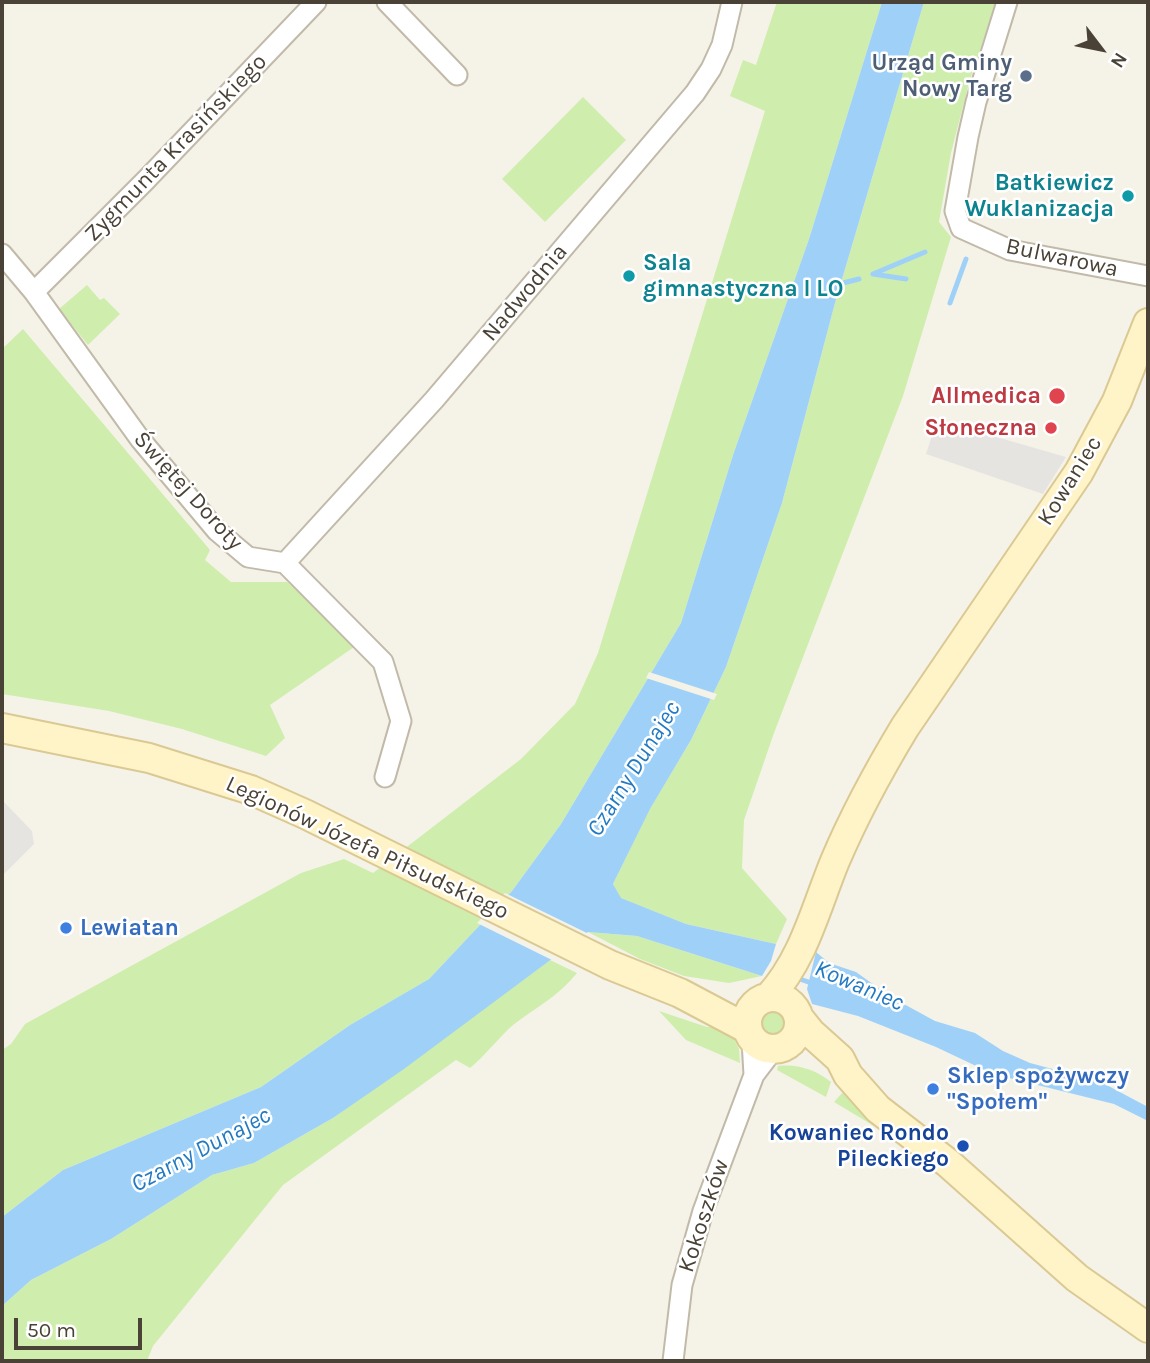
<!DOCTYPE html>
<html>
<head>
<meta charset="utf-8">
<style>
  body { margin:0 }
  #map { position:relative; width:1150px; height:1363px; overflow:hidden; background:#f5f2e8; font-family:Karla,sans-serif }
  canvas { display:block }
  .frame { position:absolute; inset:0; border:4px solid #4a4236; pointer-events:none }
  .north { position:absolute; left:1066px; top:14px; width:70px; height:70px; -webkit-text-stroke:5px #fff; paint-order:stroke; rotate:122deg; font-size:19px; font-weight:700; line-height:28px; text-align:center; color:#4a4236 }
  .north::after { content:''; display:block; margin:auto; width:24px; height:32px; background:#4a4236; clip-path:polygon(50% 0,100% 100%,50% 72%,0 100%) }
  .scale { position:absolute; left:14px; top:1318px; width:128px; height:32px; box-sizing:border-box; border:4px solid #4a4236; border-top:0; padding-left:9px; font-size:21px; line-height:24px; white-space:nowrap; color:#4a4236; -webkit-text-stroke:5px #fff; paint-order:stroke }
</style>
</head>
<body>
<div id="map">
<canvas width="1150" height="1363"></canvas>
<div class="frame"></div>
<div class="north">N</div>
<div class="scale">50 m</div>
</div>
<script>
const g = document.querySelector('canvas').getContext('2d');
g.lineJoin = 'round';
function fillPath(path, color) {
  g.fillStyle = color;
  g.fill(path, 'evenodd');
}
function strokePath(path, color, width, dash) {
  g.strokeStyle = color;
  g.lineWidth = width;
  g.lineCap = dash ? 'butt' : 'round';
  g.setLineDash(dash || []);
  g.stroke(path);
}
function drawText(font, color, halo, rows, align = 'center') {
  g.font = font + ' Karla,sans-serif';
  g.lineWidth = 5;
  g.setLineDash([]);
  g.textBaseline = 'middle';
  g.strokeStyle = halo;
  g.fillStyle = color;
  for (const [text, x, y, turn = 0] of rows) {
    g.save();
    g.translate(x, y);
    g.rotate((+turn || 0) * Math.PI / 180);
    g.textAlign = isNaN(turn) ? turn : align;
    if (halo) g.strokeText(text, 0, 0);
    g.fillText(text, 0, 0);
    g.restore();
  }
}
fillPath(new Path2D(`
  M777,2H882L809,239L733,455L681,623L561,824L512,891L429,979L350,1025L261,1087L63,1170L2,1217V1050L11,1044L25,1024L301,873L344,859L373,873L521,759L575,704L598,653L765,111L730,96L743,60L756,65Z
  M924,2H996L969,83L951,153L939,222L951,237L903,396L774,733L744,820L742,868L787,919L776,944L686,924L620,898L613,884L648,812L691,740L726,667L782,503L835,303Z
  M583,97L626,140L545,222L502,179Z
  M87,285L100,300L104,298L120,314L88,345L59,309Z
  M23,329L210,550L205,560L231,582H287L357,645L270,705L285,738L266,756L182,729L109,711L2,694V349Z
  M588,932L637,936L762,976L729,983L684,976L640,959Z
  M550,960L577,973C560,995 535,1008 513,1025C498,1038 486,1055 470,1068L456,1060L283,1185L153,1346L147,1361H2V1306L31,1280L111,1239L212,1175L254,1163L333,1118Z
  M760 1024a14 14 0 1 1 28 0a14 14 0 1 1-28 0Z
  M659,1011L707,1027H717L733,1037L739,1049L740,1063L686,1040Z
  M778,1066C798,1064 816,1070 831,1082L826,1097L777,1070Z
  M843,1092L874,1126L834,1102Z`), '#cfeead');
fillPath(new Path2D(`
  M937,420L1066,457L1043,494L926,454Z
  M2,800L32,831L34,844L2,876Z`), '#e6e4e0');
fillPath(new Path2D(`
  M882,2H924L835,303L782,503L726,667L691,740L650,809L613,884L621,898L686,924L776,944L771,961L762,976L637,936L588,932L404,1069L333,1118L254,1163L212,1175L111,1239L31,1280L2,1306V1217L63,1170L261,1087L350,1025L429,979L512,891L561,824L681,623L733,455L809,239Z
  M816,952L829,963L856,972L891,997L935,1021L975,1033L1003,1051L1030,1063L1101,1082L1148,1107V1121L1114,1104L993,1074L936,1047L858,1016L812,1004L807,989Z`), '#9fd1f8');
fillPath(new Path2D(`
  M649,672L717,694L714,700L646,678Z
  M505,893L591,935L554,961L477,923Z`), '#f5f2e8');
strokePath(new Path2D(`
  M873,274L925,252
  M873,274L906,279
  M835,285L859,279
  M950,303L966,259
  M794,977L814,984`), '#9fd1f8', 5);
const street = new Path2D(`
  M387,2L457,75
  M1007,2L976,102L968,137L955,211L961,228L1010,250L1148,276
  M2,254L34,292L140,439L217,531L248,557L285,563L383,662L401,721L385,777
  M34,292L146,180L316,2
  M285,563L434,400L695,93L711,69L722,45L732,2
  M752,1040L754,1075
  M673,1361L682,1285L703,1211L754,1075L773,1050`);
const secondary = new Path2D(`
  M2,728L149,758L251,790L305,814L610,965L680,993L746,1028
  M747 1023a26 26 0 1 1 52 0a26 26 0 1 1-52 0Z
  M769,997C804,959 816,907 835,861C855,814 879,770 905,727L1079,472L1117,401L1148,323
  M799,1018L811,1033L840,1059L848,1075L878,1109L948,1163L1077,1278L1148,1328`);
strokePath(street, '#c2baa9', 23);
strokePath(secondary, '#dac993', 32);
strokePath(street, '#fff', 19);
strokePath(secondary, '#fff3c8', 28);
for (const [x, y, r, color] of [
  [1026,76,7,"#5c6f8a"],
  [1128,196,7,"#0f9aa8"],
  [629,276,7,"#0f9aa8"],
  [1057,396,9,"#e0444e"],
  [1051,428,7,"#e0444e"],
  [66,928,7,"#3f7fe0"],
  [933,1089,7,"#3f7fe0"],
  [963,1146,7,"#1a4fb4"]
]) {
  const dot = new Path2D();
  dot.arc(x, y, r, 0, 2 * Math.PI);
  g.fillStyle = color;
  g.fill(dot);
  strokePath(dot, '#fff', 2.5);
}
drawText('bold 23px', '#4e5e75', '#fff', [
  ["Urząd Gminy",1012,63],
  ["Nowy Targ",1012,89]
], 'right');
drawText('23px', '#4a4236', '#fff', [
  ["Zygmunta Krasińskiego",176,148,-46],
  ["Bulwarowa",1062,258,12],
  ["Nadwodnia",525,293,-50],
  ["Kowaniec",1070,481,-58],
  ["Świętej Doroty",188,491,48],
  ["Legionów Józefa Piłsudskiego",367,848,25],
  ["Kokoszków",704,1216,-72]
]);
drawText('bold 23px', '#0d838f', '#fff', [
  ["Batkiewicz",1114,183],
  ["Wuklanizacja",1114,209],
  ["Sala",643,263,"left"],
  ["gimnastyczna I LO",643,289,"left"]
], 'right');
drawText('bold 23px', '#be3a42', '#fff', [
  ["Allmedica",1041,396],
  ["Słoneczna",1037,428]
], 'right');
drawText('bold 23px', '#366cbe', '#fff', [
  ["Lewiatan",80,928],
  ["Sklep spożywczy",947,1076],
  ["\"Społem\"",947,1102]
], 'left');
drawText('bold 23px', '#164399', '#fff', [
  ["Kowaniec Rondo",949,1133],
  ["Pileckiego",949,1159]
], 'right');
drawText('italic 24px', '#237ac2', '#fff', [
  ["Czarny Dunajec",634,769,-58],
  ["Kowaniec",859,986,23],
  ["Czarny Dunajec",201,1150,-28]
]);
</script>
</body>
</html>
